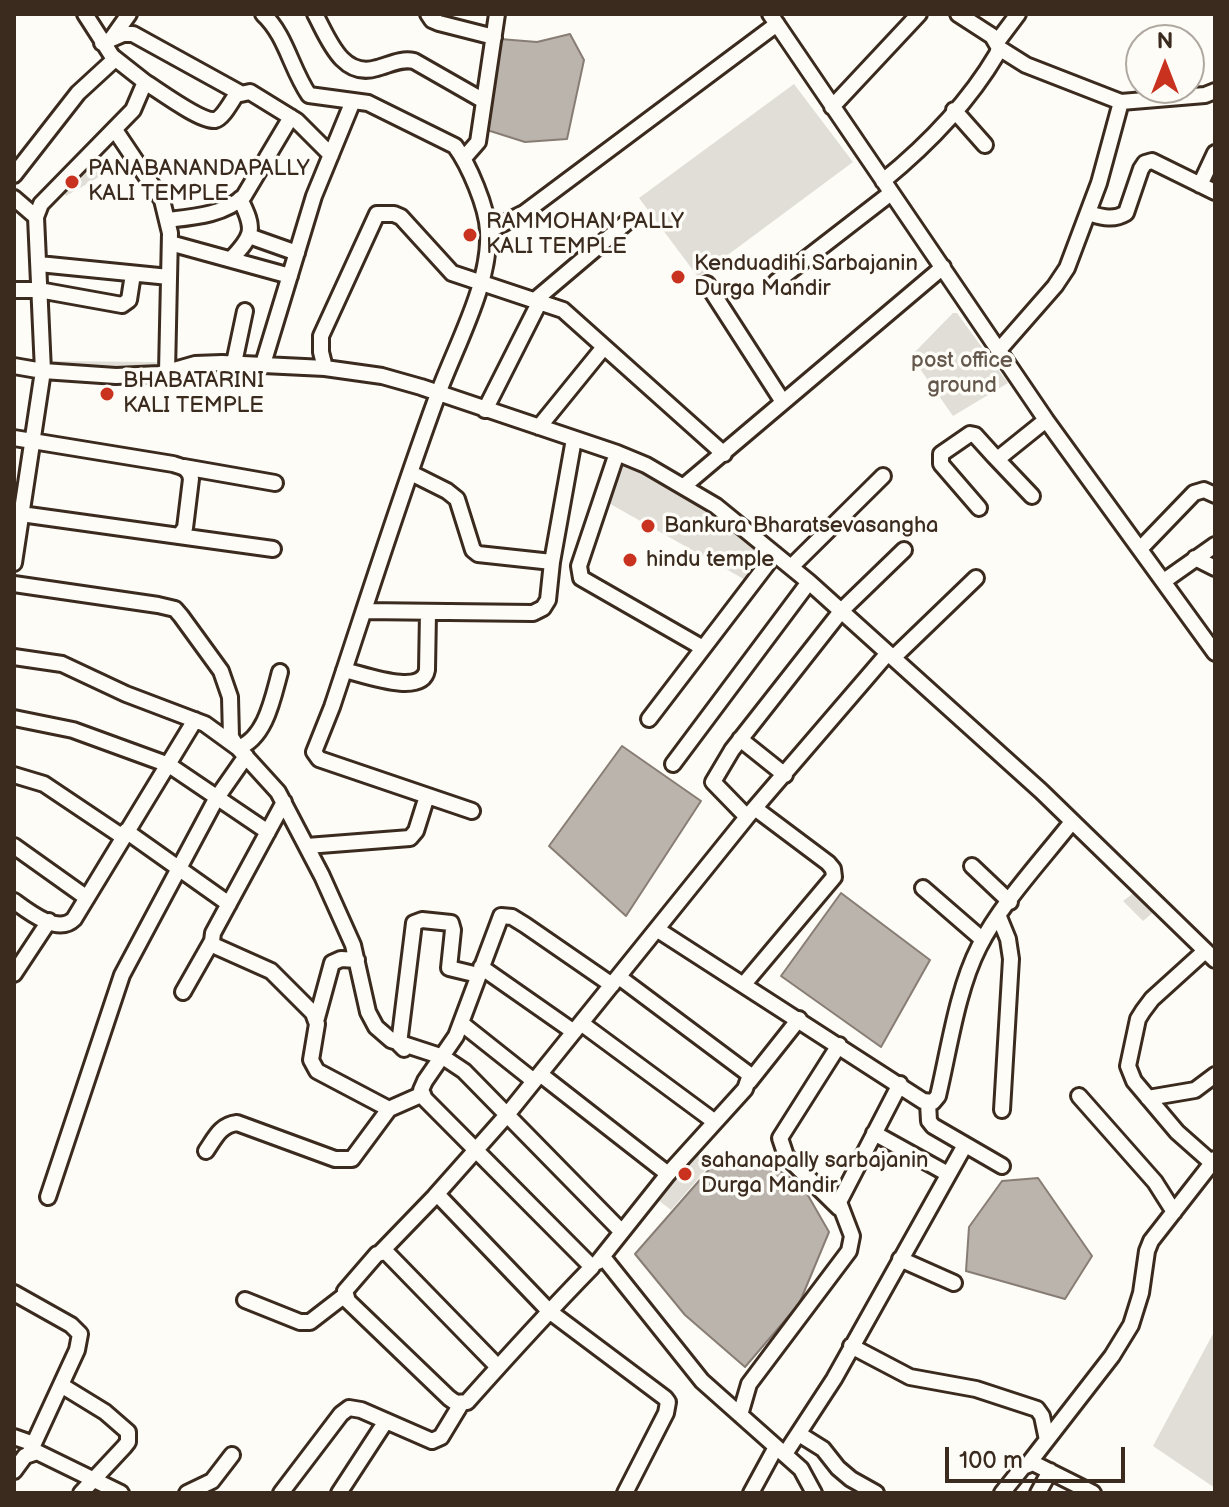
<!DOCTYPE html>
<html>
<head>
<meta charset="utf-8">
<style>
  body { margin:0 }
  #map { position:relative; width:1229px; height:1507px; overflow:hidden; background:#fdfcf7; font-family:"Balsamiq Sans",sans-serif }
  canvas { display:block }
  .frame { position:absolute; inset:0; border:16px solid #3b2a1e; pointer-events:none }
  .north { position:absolute; left:1125px; top:24px; width:80px; height:80px; box-sizing:border-box; background:#fdfcf7; border:2px solid #afa8a0; border-radius:50%; rotate:0deg; font-size:22px; font-weight:700; line-height:32px; text-align:center; color:#3b2a1e }
  .north::after { content:''; display:block; margin:auto; width:28px; height:36px; background:#c8321e; clip-path:polygon(50% 0,100% 100%,50% 72%,0 100%) }
  .scale { position:absolute; left:945px; top:1447px; width:180px; height:36px; box-sizing:border-box; border:4px solid #3b2a1e; border-top:0; padding-left:10px; font-size:24px; line-height:28px; white-space:nowrap; color:#3b2a1e; -webkit-text-stroke:6px #fdfcf7; paint-order:stroke }
</style>
</head>
<body>
<div id="map">
<canvas width="1229" height="1507"></canvas>
<div class="frame"></div>
<div class="north">N</div>
<div class="scale">100 m</div>
</div>
<script>
const g = document.querySelector('canvas').getContext('2d');
g.lineJoin = 'round';
function fillPath(path, color) {
  g.fillStyle = color;
  g.fill(path, 'evenodd');
}
function strokePath(path, color, width, dash) {
  g.strokeStyle = color;
  g.lineWidth = width;
  g.lineCap = dash ? 'butt' : 'round';
  g.setLineDash(dash || []);
  g.stroke(path);
}
function drawText(font, color, halo, rows, align = 'center') {
  g.font = font + ' "Balsamiq Sans",sans-serif';
  g.lineWidth = 7;
  g.setLineDash([]);
  g.textBaseline = 'middle';
  g.strokeStyle = halo;
  g.fillStyle = color;
  for (const [text, x, y, turn = 0] of rows) {
    g.save();
    g.translate(x, y);
    g.rotate((+turn || 0) * Math.PI / 180);
    g.textAlign = isNaN(turn) ? turn : align;
    if (halo) g.strokeText(text, 0, 0);
    g.fillText(text, 0, 0);
    g.restore();
  }
}
fillPath(new Path2D(`
  M794,84L853,162L698,277L639,198Z
  M90,157L104,174L66,196L59,184Z
  M953,313H957L1008,383L953,416L911,356Z
  M49,361L157,362L155,371L58,368Z
  M619,458L680,489L735,527L771,555L749,582L612,505L607,501Z
  M1136,891L1157,909L1143,921L1123,901Z
  M694,1148L710,1165L671,1210L653,1196Z
  M1215,1330V1488L1153,1446Z`), '#e1ded7');
const water = new Path2D(`
  M570,34L584,60L567,139L525,142L487,130L500,39L537,42Z
  M622,746L701,801L626,916L549,846Z
  M841,893L930,960L881,1047L781,976Z
  M726,1150L740,1161L759,1158L802,1185L829,1232L799,1304L745,1367L685,1315L635,1254Z
  M1038,1178L1092,1256L1065,1299L966,1271L969,1227L1002,1181Z`);
fillPath(water, '#bbb4ad');
strokePath(water, '#887d74', 2);
const minor = new Path2D(`
  M85,14L112,56L145,82
  M263,14C286,35 291,69 309,95L368,103L455,146C469,165 487,207 488,231C491,283 456,345 438,394C400,497 367,602 332,707L314,752L319,759L472,811
  M315,14C328,38 342,79 377,68C389,65 401,58 414,61L484,101
  M428,14L432,20L439,23L494,37
  M770,14L1046,420L1215,653
  M112,38L129,14
  M997,42L1018,14
  M102,43L123,34H133L240,93
  M999,48L1026,65L1121,102L1205,95L1215,91
  M832,107L919,14
  M954,110L985,145
  M115,130L162,200L170,233L167,372
  M464,158L478,142L497,14
  M14,175L78,93L115,59
  M883,181C926,146 968,103 997,54L999,48L992,36L958,14
  M1200,185L1215,153
  M14,198L36,217
  M1088,213C1102,217 1113,221 1126,213L1141,169L1145,163L1152,161L1215,192
  M167,220C194,217 224,215 244,196L291,117
  M488,231L524,213L777,24
  M249,236L297,253
  M170,243L290,276
  M231,259C254,235 255,229 240,199
  M39,264L169,277
  M776,282L891,193
  M707,284L783,402
  M14,290H39L122,305L129,300L133,274
  M535,300L627,222
  M999,350L1055,286L1067,268L1099,183L1121,102
  M234,363L245,311
  M263,364L314,196L353,101
  M14,366L43,371L116,376L160,374L195,364L222,363L325,368L382,376L421,387L617,453L646,465L716,506L809,582L1041,791L1215,960
  M325,368L321,352V336L377,214H394L401,217L452,273L563,310L724,454
  M485,410L540,301
  M539,427L604,347
  M14,438L173,464C183,467 189,468 191,479L185,528L179,536L14,513
  M617,453L579,566L581,578L703,648
  M994,456L1032,496
  M184,467L275,483
  M411,473L447,491L457,499L473,550L478,554L552,562
  M684,486L943,267
  M979,508L941,464V454L970,434L975,435L994,456L1000,457L1046,420
  M179,536L273,549
  M1140,549L1194,493L1204,490L1215,495
  M1195,558L1215,568
  M14,563L43,371L36,217L41,204L133,110L145,82C158,90 201,122 215,120C223,118 231,102 236,95L250,92L297,121L331,155
  M791,567L883,476
  M1164,581L1215,545
  M14,584L158,605L175,609L181,616L221,671L230,697L231,737L238,748C266,738 273,697 280,672
  M364,611L533,613L543,608L548,600L552,562L574,439
  M14,657L62,664L126,694L205,724L238,748L278,792L322,876L353,945L368,1012L376,1027L391,1040L443,1057L464,1071L621,1231
  M894,657L976,578
  M344,670C363,674 422,697 427,670L428,613
  M14,718L73,730L169,765L268,832
  M649,719L775,554
  M740,739L785,775
  M673,764L809,582
  M14,775L44,784L123,837
  M284,802L213,933L212,941L215,946L271,971L313,1013L317,1024L311,1060L317,1071L389,1109
  M747,817L713,782L732,750L842,610L904,550
  M126,831L229,904
  M14,846L87,898
  M307,846L410,838L416,831L427,796
  M972,866L1010,902
  M923,888L983,940
  M14,901C29,912 58,935 74,919L195,720
  M999,917L1008,939L1011,959L1002,1110
  M658,930L923,1101L933,1102L938,1096C949,1050 957,990 979,947C1000,905 1041,861 1071,823
  M1205,951L1152,999L1143,1011L1138,1019L1128,1066L1134,1081L1177,1132L1212,1163
  M481,967L574,1032
  M14,974L49,921
  M619,977L750,1075L745,1089L668,1174
  M744,984L834,877L833,869L828,863L756,809
  M183,992L212,941
  M317,1018L332,963L341,959L357,960
  M461,1023L534,1081
  M581,1023L715,1122
  M404,1049L399,1044L414,923L422,920L451,923L453,930L449,968L478,975
  M540,1074L668,1174L598,1262
  M749,1082L799,1019
  M1079,1096L1155,1182L1174,1212
  M1148,1098L1195,1090L1215,1075
  M928,1103L929,1121L933,1126L1002,1166
  M874,1133L948,1174
  M206,1151C215,1138 220,1125 237,1123L335,1159H352L389,1109L423,1094
  M435,1196L506,1116L747,817L888,653
  M48,1197L122,975L216,799L246,756
  M839,1208L786,1156L780,1138L839,1045
  M380,1253L437,1194L549,1311L665,1398L668,1402L666,1413L625,1493
  M603,1257L702,1381L801,1469L814,1493
  M900,1259L954,1283
  M14,1293L71,1325L80,1334L77,1350L29,1454
  M245,1300L300,1322H310L345,1295
  M851,1346L910,1377L976,1389L1037,1409L1042,1416L1047,1440
  M498,1367L386,1252L377,1254L345,1291L348,1301L449,1398L456,1403L467,1402C508,1356 549,1311 592,1267L425,1099L421,1090L425,1081L456,1036L501,916L512,917L525,925L612,985
  M61,1385L105,1412L128,1432V1442L124,1447L81,1493
  M740,1415L749,1384L849,1251L852,1236L839,1202L900,1084
  M799,1434L823,1449L838,1468L851,1479L876,1493
  M14,1437L34,1444
  M785,1454L834,1379L965,1145
  M1029,1463L1112,1356L1131,1325L1141,1293L1147,1251L1151,1241L1215,1159
  M14,1471L25,1456L37,1452L121,1493
  M187,1493L212,1481L232,1455
  M281,1493L341,1414L349,1408L361,1410L432,1441L441,1437L461,1404
  M339,1493L386,1421
  M751,1493L776,1447
  M1002,1493L1023,1467L1033,1463L1093,1493
  M1038,1493L1050,1471`);
strokePath(minor, '#3b2a1e', 20);
strokePath(minor, '#fdfcf7', 14);
for (const [x, y, r, color] of [
  [72,182,8,"#c8321e"],
  [470,235,8,"#c8321e"],
  [678,277,8,"#c8321e"],
  [107,394,8,"#c8321e"],
  [648,526,8,"#c8321e"],
  [630,560,8,"#c8321e"],
  [685,1174,8,"#c8321e"]
]) {
  const dot = new Path2D();
  dot.arc(x, y, r, 0, 2 * Math.PI);
  g.fillStyle = color;
  g.fill(dot);
  strokePath(dot, '#fdfcf7', 3);
}
drawText('22px', '#3b2a1e', '#fdfcf7', [
  ["PANABANANDAPALLY",88,169],
  ["KALI TEMPLE",88,194],
  ["RAMMOHAN PALLY",486,222],
  ["KALI TEMPLE",486,247],
  ["Kenduadihi Sarbajanin",694,264],
  ["Durga Mandir",694,289],
  ["BHABATARINI",123,381],
  ["KALI TEMPLE",123,406],
  ["Bankura Bharatsevasangha",664,526],
  ["hindu temple",646,560],
  ["sahanapally sarbajanin",701,1161],
  ["Durga Mandir",701,1186]
], 'left');
drawText('22px', '#64574c', '#fdfcf7', [
  ["post office",962,361],
  ["ground",962,386]
]);
</script>
</body>
</html>
